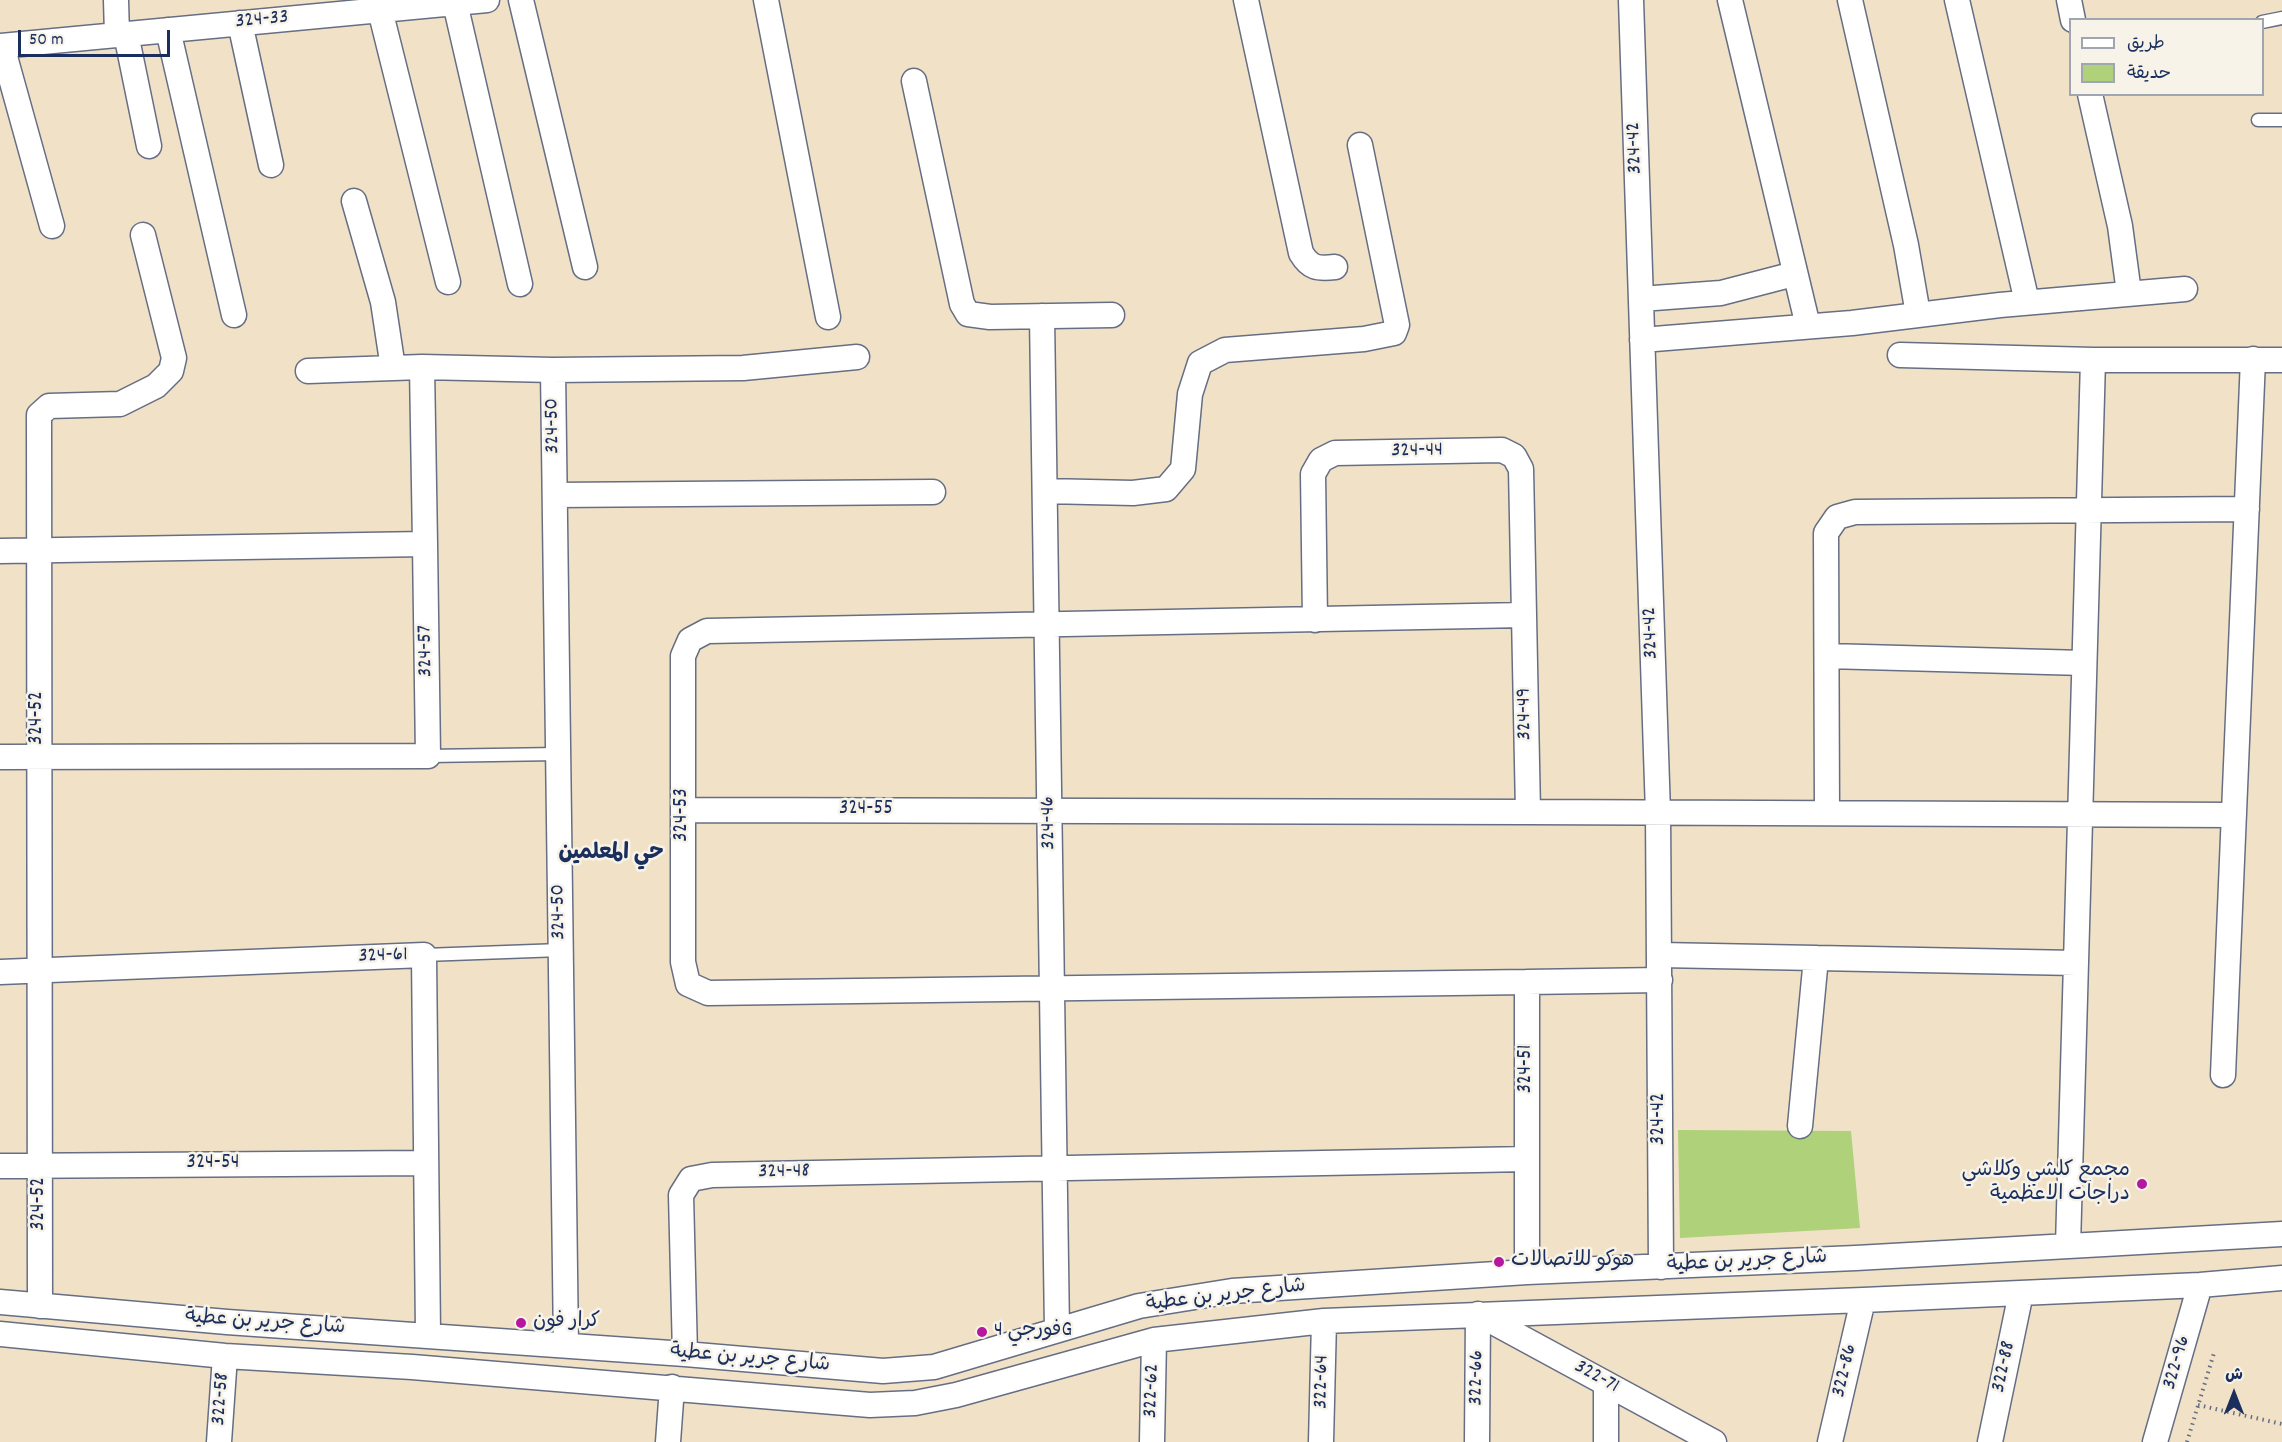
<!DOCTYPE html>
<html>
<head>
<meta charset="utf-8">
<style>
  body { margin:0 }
  #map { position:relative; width:2282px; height:1442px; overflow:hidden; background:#f1e2c7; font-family:Dekko,"Playpen Sans Arabic",sans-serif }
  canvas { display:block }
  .legend { position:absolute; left:2069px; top:18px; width:195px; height:78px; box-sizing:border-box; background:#f7f3e8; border:2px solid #9fa5b1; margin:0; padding:8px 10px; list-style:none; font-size:18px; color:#1b2f5e }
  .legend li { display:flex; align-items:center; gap:12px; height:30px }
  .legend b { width:30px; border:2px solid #9fa5b1 }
  .north { position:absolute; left:2204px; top:1364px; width:60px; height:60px; -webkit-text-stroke:4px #f7f3e8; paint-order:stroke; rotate:0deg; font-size:16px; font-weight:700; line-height:24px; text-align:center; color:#1b2f5e }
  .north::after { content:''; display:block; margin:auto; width:21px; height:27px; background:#1b2f5e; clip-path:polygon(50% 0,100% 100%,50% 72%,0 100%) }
  .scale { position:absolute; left:18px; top:30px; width:152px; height:27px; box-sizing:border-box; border:3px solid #1b2f5e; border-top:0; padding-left:8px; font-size:18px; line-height:21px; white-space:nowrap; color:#1b2f5e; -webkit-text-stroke:4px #f7f3e8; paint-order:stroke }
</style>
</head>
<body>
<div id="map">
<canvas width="2282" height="1442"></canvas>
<ul class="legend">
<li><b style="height:8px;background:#fff"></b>طريق</li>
<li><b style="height:16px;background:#afd179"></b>حديقة</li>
</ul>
<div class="north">ش</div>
<div class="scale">50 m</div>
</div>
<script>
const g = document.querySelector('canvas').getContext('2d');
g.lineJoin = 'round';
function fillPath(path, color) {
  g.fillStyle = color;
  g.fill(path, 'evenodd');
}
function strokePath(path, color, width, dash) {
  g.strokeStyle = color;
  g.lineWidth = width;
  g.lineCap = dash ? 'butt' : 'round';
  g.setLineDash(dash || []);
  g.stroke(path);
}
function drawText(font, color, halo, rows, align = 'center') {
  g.font = font + ' Dekko,"Playpen Sans Arabic",sans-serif';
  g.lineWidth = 5;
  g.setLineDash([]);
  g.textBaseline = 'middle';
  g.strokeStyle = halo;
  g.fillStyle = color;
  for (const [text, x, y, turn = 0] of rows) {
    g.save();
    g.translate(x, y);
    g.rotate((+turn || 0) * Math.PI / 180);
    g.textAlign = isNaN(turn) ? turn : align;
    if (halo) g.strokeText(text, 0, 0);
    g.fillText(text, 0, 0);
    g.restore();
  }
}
fillPath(new Path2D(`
  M1678,1130L1851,1131L1860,1228L1680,1238Z`), '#afd179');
const service = new Path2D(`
  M2262,22L2282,18
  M2258,120H2282
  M428,756L558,754
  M424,955L561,950`);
const minor = new Path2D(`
  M116,0L117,35
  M521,0L585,267
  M766,0L828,317
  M1246,0L1301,253C1310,268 1317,269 1335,267
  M1631,0L1658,813L1661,1267
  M1730,0L1808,326
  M1850,0L1906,245L1918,314
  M1957,0L2027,302
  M2069,0L2073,20
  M455,3L520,284
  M380,10L448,282
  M240,23L271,165
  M168,30L234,315
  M126,34L149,146
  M0,46L487,0
  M2,46L52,226
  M914,81L962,304L968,314L990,317L1112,315
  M2090,94L2120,226L2129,293
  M354,201L383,302L393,368
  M1641,299L1721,293L1794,274
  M1042,316L1057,1330
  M1642,340L1852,323L2000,305L2185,289
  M1900,355L2093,360H2282
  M422,367L425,544
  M553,370L566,1345
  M308,371L422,367L553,370L743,368L857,357
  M1045,491L1133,493L1166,489L1183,469L1190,394L1200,363L1225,350L1364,339L1394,333L1397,325L1360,145
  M555,495L933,492
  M0,551L425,544L428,756L0,757
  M1315,620L1313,474L1321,460L1335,453L1502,450L1514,456L1521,469L1524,615
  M1827,656L2084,663
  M683,810L1528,812L1524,615L707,631L690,640L683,656V962L688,984L708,993L1527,982V1159L712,1175L691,1179L681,1195L685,1354
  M1528,812L2234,815
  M1827,813L1826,533L1837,517L1855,512L2247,509
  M1660,955L2076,963
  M0,972L424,955L428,1334
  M1527,982L1660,980
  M2223,1075L2253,359
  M1800,1126L1816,958
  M0,1166L425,1163
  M2068,1246L2093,360
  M1527,1272V1159
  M0,1302L227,1322L685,1354L883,1371L934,1367L1139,1306L1232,1291L1527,1272L1856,1258L2282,1234
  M40,1306L39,415L49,406L120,404L156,386L171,371L174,358L143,235
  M0,1334L225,1356L412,1367L870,1405L915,1403L956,1395L1154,1340L1324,1321L1863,1300L2200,1285L2282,1278
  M219,1442L225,1356
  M668,1442L672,1387
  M1152,1442L1154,1340
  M1321,1442L1324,1321
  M1477,1442L1478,1314L1714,1442
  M1606,1442V1384
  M1830,1442L1863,1300
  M1990,1442L2021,1293
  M2155,1442L2200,1285`);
strokePath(service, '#666e83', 15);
strokePath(minor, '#666e83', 27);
strokePath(new Path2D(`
  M2198,1405L2282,1424
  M2187,1442L2214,1353`), '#666e83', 4, [1.5, 4.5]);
strokePath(service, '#fff', 12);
strokePath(minor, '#fff', 24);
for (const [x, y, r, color] of [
  [2142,1184,6,"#b5179e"],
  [1499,1262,6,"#b5179e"],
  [521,1323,6,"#b5179e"],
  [982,1332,6,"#b5179e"]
]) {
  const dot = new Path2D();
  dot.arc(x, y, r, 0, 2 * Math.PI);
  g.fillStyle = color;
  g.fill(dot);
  strokePath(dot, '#f7f3e8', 2);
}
drawText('21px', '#1b2f5e', '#f7f3e8', [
  ["324-33",262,21,-5],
  ["324-42",1636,148,-92],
  ["324-50",554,426,-91],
  ["324-44",1417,452,-1],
  ["324-42",1652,633,-92],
  ["324-57",427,651,-91],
  ["324-49",1526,714,-91],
  ["324-52",38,718,-90],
  ["324-55",866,810],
  ["324-53",683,815,-90],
  ["324-46",1050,823,-91],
  ["324-50",560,912,-91],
  ["324-61",383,957,-2],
  ["324-51",1527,1069,-90],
  ["324-42",1660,1119,-90],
  ["324-54",213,1164],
  ["324-48",784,1173,-1],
  ["324-52",40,1204,-90],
  ["شارع جرير بن عطية",1747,1263,-3],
  ["شارع جرير بن عطية",1226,1297,-7],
  ["شارع جرير بن عطية",265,1324,4],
  ["شارع جرير بن عطية",750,1360,5],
  ["322-96",2178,1363,-74],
  ["322-88",2005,1367,-78],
  ["322-86",1846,1371,-77],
  ["322-66",1478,1378,-89],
  ["322-71",1596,1378,29],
  ["322-64",1323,1382,-89],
  ["322-62",1153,1391,-88],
  ["322-58",222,1399,-86]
]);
drawText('21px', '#1b2f5e', '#f7f3e8', [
  ["مجمع كلشي وكلاشي",2130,1172,"right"],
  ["دراجات الاعظمية",2130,1196,"right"],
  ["هوكو للاتصالات",1511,1262],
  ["كرار فون",533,1323],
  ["فورجي 4G",994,1332]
], 'left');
drawText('bold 22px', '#1b2f5e', '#f7f3e8', [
  ["حي المعلمين",611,855]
]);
</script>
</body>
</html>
